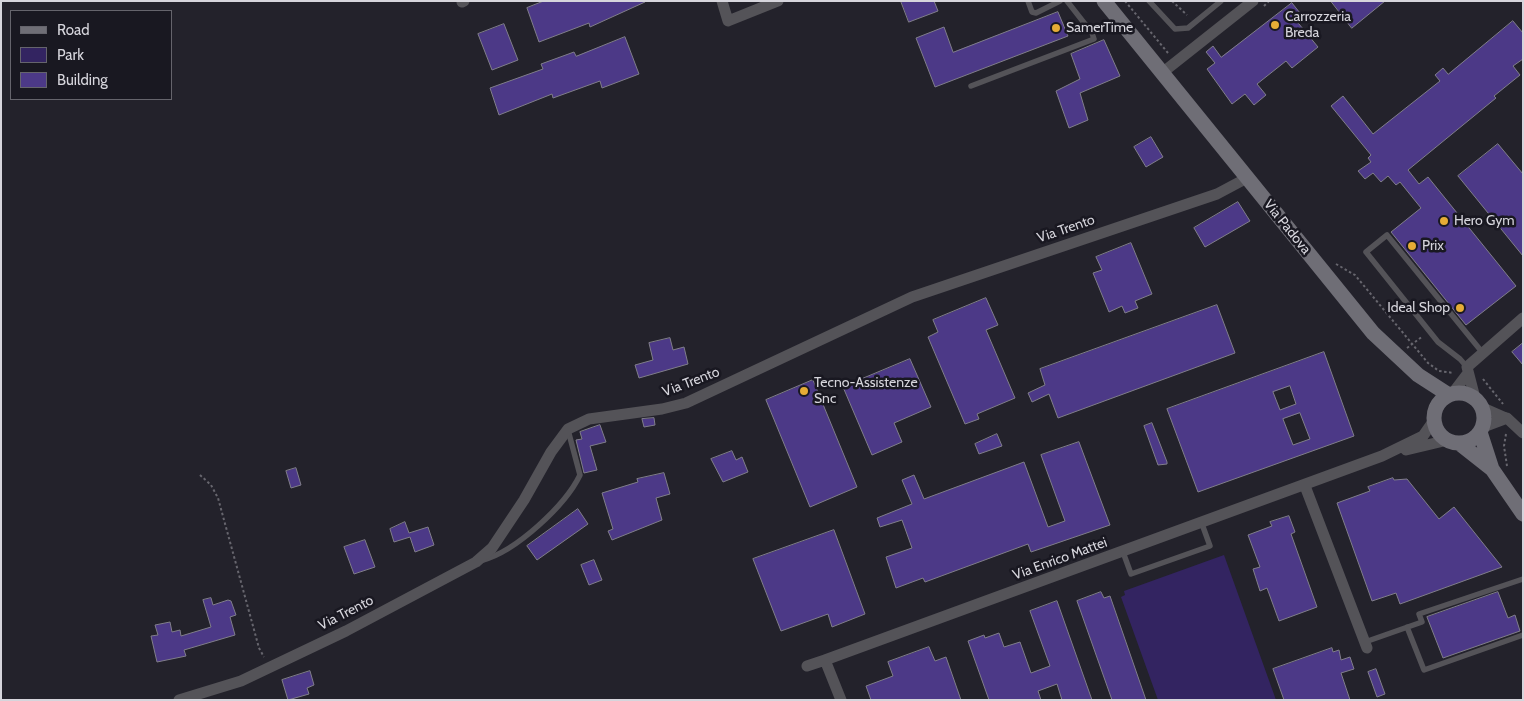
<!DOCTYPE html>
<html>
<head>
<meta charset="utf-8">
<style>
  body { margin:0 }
  #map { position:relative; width:1524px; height:701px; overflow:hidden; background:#23222b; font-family:Cabin,sans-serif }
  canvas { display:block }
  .frame { position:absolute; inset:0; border:2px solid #d6d5dc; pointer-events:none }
  .legend { position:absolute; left:10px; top:10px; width:162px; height:90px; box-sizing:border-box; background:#191821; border:1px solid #65646c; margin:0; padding:6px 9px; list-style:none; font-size:15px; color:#d6d5dc }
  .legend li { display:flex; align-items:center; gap:10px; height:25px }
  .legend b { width:25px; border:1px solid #65646c }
</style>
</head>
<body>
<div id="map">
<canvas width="1524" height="701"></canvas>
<div class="frame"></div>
<ul class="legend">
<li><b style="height:6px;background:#6f6e76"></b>Road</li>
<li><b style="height:14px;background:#332461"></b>Park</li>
<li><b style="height:14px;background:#4c3987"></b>Building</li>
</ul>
</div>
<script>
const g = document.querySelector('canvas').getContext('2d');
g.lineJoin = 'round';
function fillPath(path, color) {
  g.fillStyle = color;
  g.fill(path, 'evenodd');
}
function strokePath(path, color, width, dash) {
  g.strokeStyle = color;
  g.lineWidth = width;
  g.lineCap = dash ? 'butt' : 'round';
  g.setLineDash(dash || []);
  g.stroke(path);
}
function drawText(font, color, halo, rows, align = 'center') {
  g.font = font + ' Cabin,sans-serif';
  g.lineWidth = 5;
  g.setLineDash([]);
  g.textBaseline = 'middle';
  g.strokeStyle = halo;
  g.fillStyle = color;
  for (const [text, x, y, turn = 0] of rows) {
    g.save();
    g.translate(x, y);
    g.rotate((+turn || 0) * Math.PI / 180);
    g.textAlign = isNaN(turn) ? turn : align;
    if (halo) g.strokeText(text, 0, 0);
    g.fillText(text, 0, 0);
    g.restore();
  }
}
fillPath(new Path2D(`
  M1224,555L1276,700H1158L1121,597L1125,595L1124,591Z`), '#332461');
const building = new Path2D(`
  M544,1H644L645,2L590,27L589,23L539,42L527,8Z
  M901,1H934L938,11L909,22Z
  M1331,1H1385L1352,28Z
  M1292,3L1300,13L1294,18L1318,47L1292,68L1286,61L1257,84L1266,95L1254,105L1245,94L1232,104L1207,69L1215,63L1206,52L1213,46L1221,57Z
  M1058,12L1068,36L935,87L916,38L944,27L953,52Z
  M1513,21L1523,33V59L1513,66L1520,75L1494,96L1496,98L1408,170L1419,184L1428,177L1516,286L1466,325L1391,232L1421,208L1400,182L1396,185L1388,176L1381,182L1373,173L1365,179L1358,171L1371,162L1368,158L1371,155L1331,106L1343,96L1373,134L1440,81L1435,75L1443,68L1448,74Z
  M504,24L518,60L492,70L478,34Z
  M625,37L639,74L602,88L600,81L553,98L552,94L499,115L490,88L543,69L541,64L574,52L576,56Z
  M1104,40L1120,76L1080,93L1088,120L1069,128L1056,91L1080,79L1071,54Z
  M1151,137L1163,157L1146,167L1134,147Z
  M1498,144L1523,174V256L1458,176Z
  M1238,202L1250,221L1205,247L1194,228Z
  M1131,243L1152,294L1135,301L1138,308L1125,313L1122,306L1109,312L1093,273L1102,270L1096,257Z
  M986,298L998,325L986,330L1015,398L977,414L979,419L965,424L928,337L938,332L933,320Z
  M1217,305L1235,353L1058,418L1049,394L1032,402L1028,393L1045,385L1040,369Z
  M670,338L673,350L684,347L688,364L639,378L635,365L653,360L649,343Z
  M1523,343V365L1512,352Z
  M1324,352L1354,436L1198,492L1167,409ZM1290,386L1296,404L1280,410L1273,392ZM1300,413L1310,439L1293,445L1283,419Z
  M910,359L931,407L894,423L902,442L872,455L843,387Z
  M813,380L857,487L810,507L766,400Z
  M654,418L655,425L644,427L642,419Z
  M1152,423L1167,462V464L1158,465L1144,426Z
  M600,425L606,442L590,446L597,470L584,473L576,440L582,439L580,432Z
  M997,434L1002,446L979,454L975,444Z
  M1079,442L1110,525L1031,552L1028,544L925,582L923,578L896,588L886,557L912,548L902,520L880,527L877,518L912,504L902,480L914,475L924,499L1024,462L1048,527L1065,521L1041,455Z
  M732,451L736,460L742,457L748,472L723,482L711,459Z
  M296,468L301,485L291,488L286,471Z
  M664,473L670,494L656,498L662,520L612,540L608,531L613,529L602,493L638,482L637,479Z
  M1393,478L1394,480L1407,479L1439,519L1454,507L1502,567L1400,604L1396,593L1372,601L1337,503L1370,491L1368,487Z
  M578,509L588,524L537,560L527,546Z
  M1289,516L1295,532L1291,534L1317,607L1279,621L1267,588L1260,591L1253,569L1260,567L1248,535L1272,526L1270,522Z
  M405,522L409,533L428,527L434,545L415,552L410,537L394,542L390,529Z
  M834,530L865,614L832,627L828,614L781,631L753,559Z
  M365,540L375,567L354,574L344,547Z
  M594,560L602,580L589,585L581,565Z
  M1101,592L1104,598L1110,596L1146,700H1112L1077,601Z
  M1498,592L1508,618L1515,615L1520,631L1443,658L1427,617Z
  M211,598L213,605L228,600L231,601L236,615L230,617L235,635L184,650L186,656L157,662L151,636L158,635L155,625L170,622L172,632L180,630L181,636L211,627L203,600Z
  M1057,601L1092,700H1062L1057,684L1038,691L1041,700H989L968,641L984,635L985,638L999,633L1004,647L1020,642L1031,673L1050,666L1030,611Z
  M929,647L935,661L946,657L961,700H871L866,686L893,676L888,662Z
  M1332,648L1333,652L1339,650L1341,660L1350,657L1354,669L1341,673L1350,700H1284L1273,669Z
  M1376,669L1385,694L1377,697L1368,672Z
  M310,671L314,685L307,688L309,694L288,700L282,680Z`);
fillPath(building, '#4c3987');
strokePath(building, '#807e8a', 1);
strokePath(new Path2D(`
  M1125,1L1168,53
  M1172,1L1187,15
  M1264,6L1269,1
  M1336,264L1355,275L1428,363L1439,371L1454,373
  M1407,348L1423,336
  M1483,379L1503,404
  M1506,434L1504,446L1507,466
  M200,475L211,485L218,498L259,648L264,657`), '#67666e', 2, [2.5, 2.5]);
strokePath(new Path2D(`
  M1028,1L1032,12L1036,13L1060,1
  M1149,1L1175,29L1188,28L1221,1
  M971,86L1094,39L1092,33L1067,1
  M1467,367L1460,359L1438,342L1366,252L1387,235L1482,352
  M1123,552L1131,574L1210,546L1202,524
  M483,560C516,551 565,506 580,475L568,430
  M1407,627L1424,670L1523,635
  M1365,642L1422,622L1419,614L1523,579`), '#545358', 5.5);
strokePath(new Path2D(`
  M722,1L728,21L778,1
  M462,2L464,1
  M1162,73L1253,1
  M1452,394L1468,373
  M1475,398L1467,367L1523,318
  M1483,408L1508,419L1523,433
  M1483,427L1507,418
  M1406,450L1448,440
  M1305,486L1367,648
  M807,666L825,660
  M179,700L241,681L346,631L476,562L492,548L524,500L551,452L568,429L589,419L662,409L686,403L912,297L1217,194L1247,178
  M841,700L825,660L1382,456L1423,436L1435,419`), '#545358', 11);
strokePath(new Path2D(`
  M1104,1L1373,333L1418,375L1449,395
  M1434 418a25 25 0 1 1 50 0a25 25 0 1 1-50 0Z
  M1480,432L1492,469
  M1459,443L1492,469L1523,514`), '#6f6e76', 15);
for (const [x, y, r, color] of [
  [1275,25,5,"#e6ac36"],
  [1056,28,5,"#e6ac36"],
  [1444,221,5,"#e6ac36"],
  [1412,246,5,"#e6ac36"],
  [1460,308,5,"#e6ac36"],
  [804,391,5,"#e6ac36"]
]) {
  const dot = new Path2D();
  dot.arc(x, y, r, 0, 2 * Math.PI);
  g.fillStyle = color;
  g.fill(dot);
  strokePath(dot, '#191821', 2);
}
drawText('14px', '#d6d5dc', '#191821', [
  ["Carrozzeria",1285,17],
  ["Breda",1285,33],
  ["SamerTime",1066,28],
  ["Hero Gym",1454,221],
  ["Prix",1422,246],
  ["Ideal Shop",1450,308,"right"],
  ["Tecno-Assistenze",814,383],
  ["Snc",814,399]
], 'left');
drawText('14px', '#d6d5dc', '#191821', [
  ["Via Padova",1287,227,51],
  ["Via Trento",1066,229,-19],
  ["Via Trento",691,382,-21],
  ["Via Enrico Mattei",1060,559,-20],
  ["Via Trento",346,613,-27]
]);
</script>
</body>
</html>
